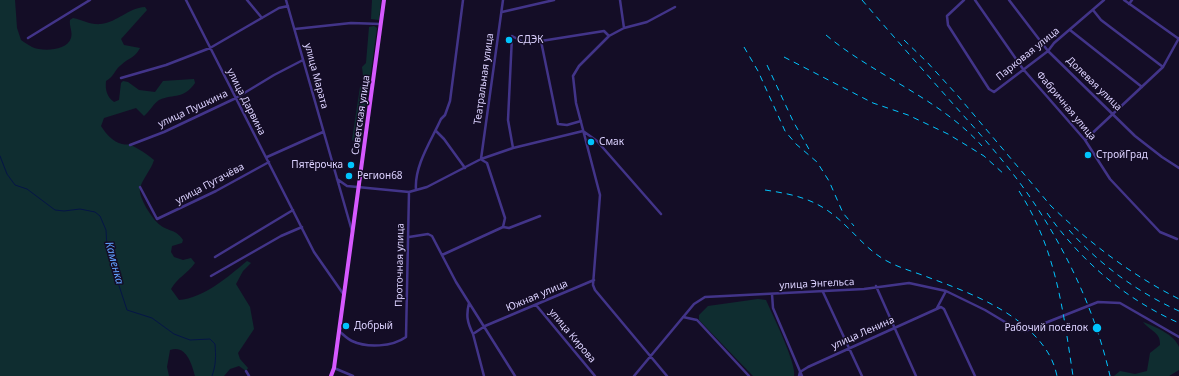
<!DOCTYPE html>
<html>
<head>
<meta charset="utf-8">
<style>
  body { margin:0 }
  canvas { display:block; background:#140d26 }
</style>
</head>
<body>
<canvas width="1179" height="376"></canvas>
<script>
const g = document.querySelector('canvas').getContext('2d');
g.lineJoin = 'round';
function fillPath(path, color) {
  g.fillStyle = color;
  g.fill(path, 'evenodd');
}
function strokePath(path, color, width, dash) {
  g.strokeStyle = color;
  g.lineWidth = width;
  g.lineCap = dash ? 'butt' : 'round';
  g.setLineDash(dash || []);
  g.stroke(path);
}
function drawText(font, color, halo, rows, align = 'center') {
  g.font = font + ' "Noto Sans",sans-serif';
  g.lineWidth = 3;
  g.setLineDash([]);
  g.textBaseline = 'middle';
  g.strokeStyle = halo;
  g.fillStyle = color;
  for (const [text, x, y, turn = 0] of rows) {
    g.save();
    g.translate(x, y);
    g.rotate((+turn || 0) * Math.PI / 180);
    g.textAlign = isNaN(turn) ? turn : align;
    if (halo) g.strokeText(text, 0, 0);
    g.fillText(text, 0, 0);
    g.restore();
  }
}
fillPath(new Path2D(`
  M0,0H15L17,28L21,40C24,42 28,45 32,47C42,52 67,51 71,38C73,32 69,26 70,20L73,18C83,20 90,25 101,24C118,22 128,8 145,7L147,10L121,39L124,45L140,48C135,58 128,58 121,65C114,70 115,76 106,81C105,90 107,97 114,102L119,100L121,83L123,81L128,82L139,90L155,92L163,81L194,79L195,83C183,100 175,93 159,100C154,103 149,112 144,116L136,108L104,118L101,126C106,134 113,142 122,144C125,145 129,144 131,145C139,149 147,154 154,160C151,170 143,178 140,188C138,197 152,219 160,225C169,232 176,229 183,240L182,243L172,246L171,252L174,257L183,260L191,258L195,263C188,273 177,278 171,289L179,300C204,298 228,277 247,261L251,263L243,271L236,284L250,307L254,329L238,353L240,359L248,368L246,371L239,366L230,369L224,376H195C192,364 186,344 170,350L167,367L169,376H0Z
  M372,0H381L379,20L371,19Z
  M374,26L377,28C374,48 364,133 356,143L352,140L360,87L364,84L362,67L366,63L369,27Z
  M758,299L766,300C772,314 797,364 794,376H753L699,320V315L708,306Z
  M1143,322C1154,326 1175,335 1179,347C1179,354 1179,363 1179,370L1169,376H1114L1120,371L1135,374L1147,371L1150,353L1160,345C1161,332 1150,331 1143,322Z`), '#0f2d30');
strokePath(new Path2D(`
  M0,156L7,174L15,185L27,189L55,210L64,211L80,209L95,212L100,216L106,230L107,249L127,310L152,318L174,334L190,340L210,339L215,344C216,356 216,365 212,376`), '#051546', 1);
strokePath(new Path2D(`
  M186,0L314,252L344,295
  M247,0L262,18
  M286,0L352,231
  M620,0L624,28L609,36L579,66L573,76L576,103L600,195L593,285L595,290L667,376
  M964,0L947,16L948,25L989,89L994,92L1048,51L1054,43L1104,0
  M975,0L1023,69L1085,140L1110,179L1160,232L1177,239
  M1009,0L1048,51L1135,136L1162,157L1179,168
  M1124,0L1179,39
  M1129,4L1132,0
  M1093,10L1101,20L1163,67
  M502,12L554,0
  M624,28L647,22L675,7
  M295,29L351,23L381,24
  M1070,30L1142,87
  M28,38L90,0
  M541,41L558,124L567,125L581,121
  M121,78L166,65L210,48L279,8L288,6
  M436,131L444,139L465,168
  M583,131L597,141L661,214
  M1085,140L1163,67L1179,38
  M130,145L164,132L236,98L274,75L303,60
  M513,148L508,120L512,36L523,42L541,41L604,31L609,36
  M267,157L323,132
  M481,159L503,0
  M482,160L487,163L505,218L503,227
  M337,179L347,186L409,192L427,187L481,159L513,148L583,131
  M140,187L157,219L216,191L269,162
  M416,190C414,166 431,141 441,119L445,115L450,101L463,0
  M503,227L509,228L540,216
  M409,237L428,234L432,236L456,282L515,376
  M442,255L503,227
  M215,257L293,210
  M211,276L281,236L302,227
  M876,286L916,376
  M823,292L862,376
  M772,294L773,308L802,376
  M469,303C466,315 467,322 473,334
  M536,305L595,376
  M937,308L946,291
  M683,317L697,320L749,376
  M339,331C343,334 347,339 352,341C367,348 392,347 406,337L409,192
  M334,368L353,376
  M246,371L249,376
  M484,376L473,334L485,326L594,280
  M634,376L694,304L705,297L864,289L909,283L946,291L985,310L1015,328L1025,331L1098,302L1120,303L1179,337
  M799,376L800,372L808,367L941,307L944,309L975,376`), '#423489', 2.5);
strokePath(new Path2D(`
  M331,376L334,368L384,0`), '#d659ff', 4);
strokePath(new Path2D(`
  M862,0C892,35 923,70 954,105C981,135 1009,166 1032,200C1068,253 1096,314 1110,376
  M826,35C875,76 939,98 982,146
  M904,40L927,62L958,96L1051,206C1091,244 1130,274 1179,299
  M744,47L758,71L785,131L796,144L817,162L829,181L843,213L854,226
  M784,57L873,103L908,115L948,134L984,156L1005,175
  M767,65L793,121L810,151
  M765,190C798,195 819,200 844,224C858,237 868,250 885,260C899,268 915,272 930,278C965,291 999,304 1027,328C1042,342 1053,356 1057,376
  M1019,191C1056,249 1063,310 1073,376
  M1047,213C1081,261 1125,299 1179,323
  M1069,230C1099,264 1137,292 1179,311`), '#00c4fd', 1, [6, 5]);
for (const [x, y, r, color] of [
  [509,40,4,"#00c4fd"],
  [591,142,4,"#00c4fd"],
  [1088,155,4,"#00c4fd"],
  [351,165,4,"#00c4fd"],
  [349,176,4,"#00c4fd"],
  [346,326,4,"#00c4fd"],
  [1097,328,5,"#00c4fd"]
]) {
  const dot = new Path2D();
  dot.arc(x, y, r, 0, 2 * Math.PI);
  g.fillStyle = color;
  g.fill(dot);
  strokePath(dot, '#140d26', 1.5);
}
drawText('10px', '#dcd2ff', '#140d26', [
  ["СДЭК",517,40],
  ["Смак",599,142],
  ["СтройГрад",1096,155],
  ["Пятёрочка",343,165,"right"],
  ["Регион68",357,176],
  ["Добрый",354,326],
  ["Рабочий посёлок",1088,328,"right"]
], 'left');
drawText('10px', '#dcd2ff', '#140d26', [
  ["Парковая улица",1028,54,-39],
  ["улица Марата",316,76,75],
  ["Театральная улица",484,79,-82],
  ["Долевая улица",1094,84,44],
  ["улица Дарвина",246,102,63],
  ["Фабричная улица",1066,106,50],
  ["улица Пушкина",193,109,-25],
  ["Советская улица",361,115,-82],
  ["улица Пугачёва",210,184,-28],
  ["Проточная улица",400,265,-89],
  ["улица Энгельса",817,284,-3],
  ["Южная улица",537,296,-23],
  ["улица Ленина",863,333,-24],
  ["улица Кирова",572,336,50]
]);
drawText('italic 11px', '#60a1ff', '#140d26', [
  ["Каменка",114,263,75]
]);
</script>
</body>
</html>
